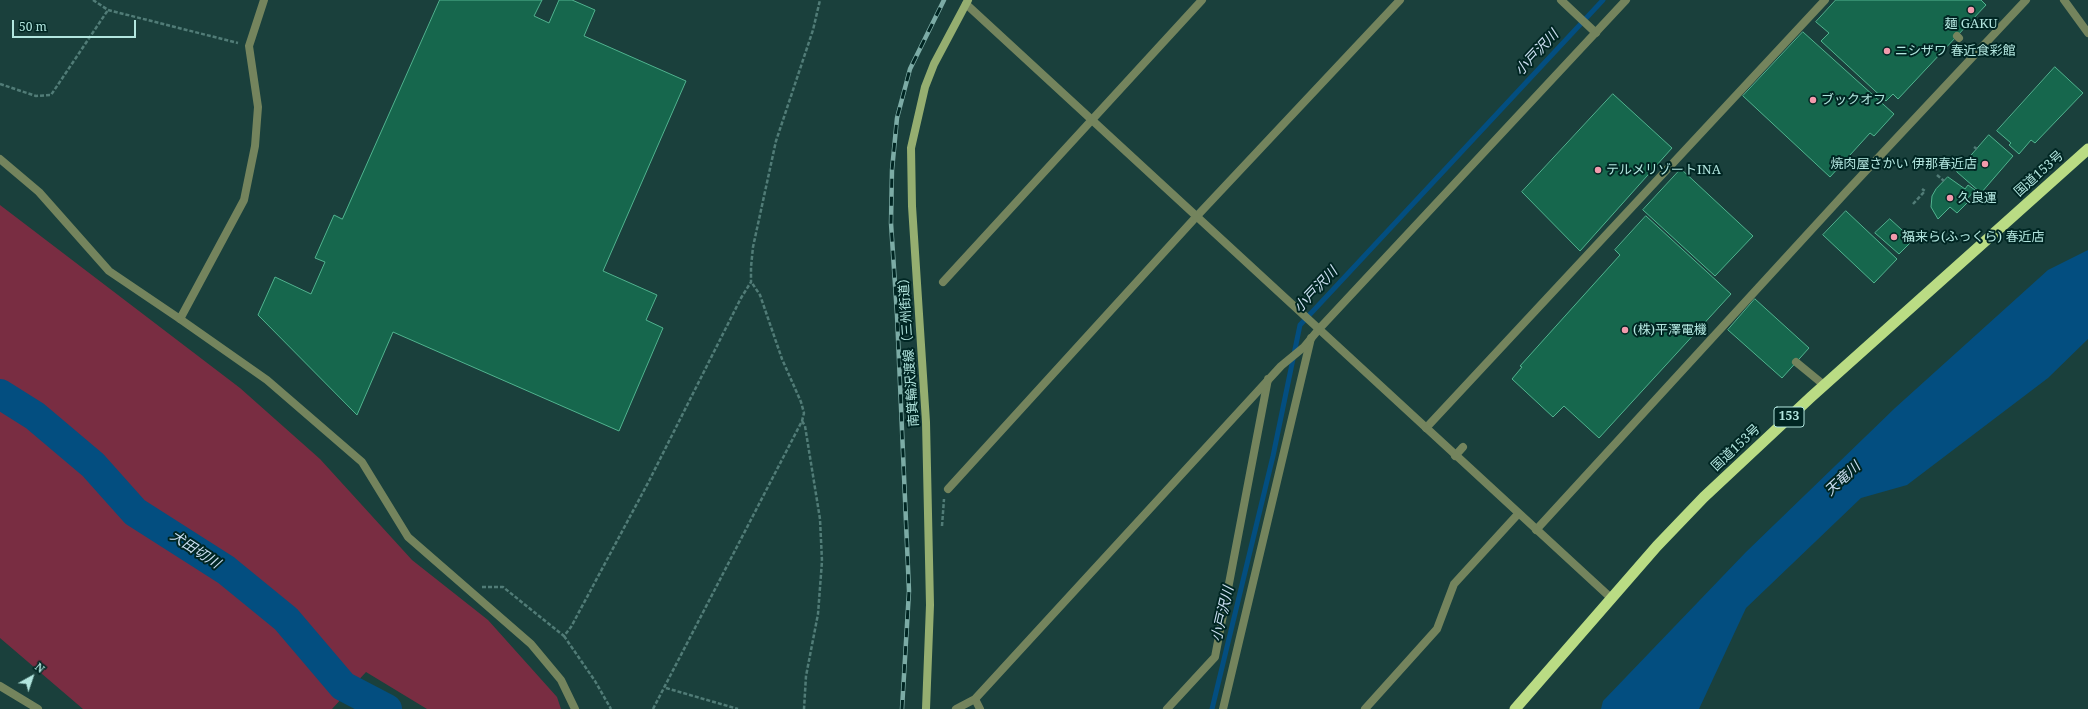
<!DOCTYPE html>
<html>
<head>
<meta charset="utf-8">
<style>
  body { margin:0 }
  #map { position:relative; width:2088px; height:709px; overflow:hidden; background:#1a403c; font-family:"Noto Serif",serif }
  canvas { display:block }
  .north { position:absolute; left:12px; top:657px; width:40px; height:40px; -webkit-text-stroke:3px #002623; paint-order:stroke; rotate:40deg; font-size:11px; font-weight:700; line-height:16px; text-align:center; color:#b2e6df }
  .north::after { content:''; display:block; margin:auto; width:14px; height:18px; background:#b2e6df; clip-path:polygon(50% 0,100% 100%,50% 72%,0 100%) }
  .scale { position:absolute; left:12px; top:20px; width:124px; height:18px; box-sizing:border-box; border:2px solid #b2e6df; border-top:0; padding-left:5px; font-size:12px; line-height:14px; white-space:nowrap; color:#b2e6df; -webkit-text-stroke:3px #002623; paint-order:stroke }
</style>
</head>
<body>
<div id="map">
<canvas width="2088" height="709"></canvas>
<div class="north">N</div>
<div class="scale">50 m</div>
</div>
<script>
const g = document.querySelector('canvas').getContext('2d');
g.lineJoin = 'round';
function fillPath(path, color) {
  g.fillStyle = color;
  g.fill(path, 'evenodd');
}
function strokePath(path, color, width, dash) {
  g.strokeStyle = color;
  g.lineWidth = width;
  g.lineCap = dash ? 'butt' : 'round';
  g.setLineDash(dash || []);
  g.stroke(path);
}
function drawText(font, color, halo, rows, align = 'center') {
  g.font = font + ' "Noto Serif","Noto Sans JP",serif';
  g.lineWidth = 4;
  g.setLineDash([]);
  g.textBaseline = 'middle';
  g.strokeStyle = halo;
  g.fillStyle = color;
  for (const [text, x, y, turn = 0] of rows) {
    g.save();
    g.translate(x, y);
    g.rotate((+turn || 0) * Math.PI / 180);
    g.textAlign = isNaN(turn) ? turn : align;
    if (halo) g.strokeText(text, 0, 0);
    g.fillText(text, 0, 0);
    g.restore();
  }
}
fillPath(new Path2D(`
  M0,205L240,388L320,459L412,560L488,620L557,697L561,709H427L366,672L332,709H83L0,638Z`), '#792d42');
fillPath(new Path2D(`
  M2088,250V339L2048,378L1907,485L1861,498L1746,608L1699,709H1601L1603,701L1746,552L1895,408L2048,270Z`), '#034e80');
strokePath(new Path2D(`
  M1212,709L1273,456L1300,325L1603,0`), '#034e80', 5);
strokePath(new Path2D(`
  M0,394L35,416L93,465L135,512L226,570L286,619L343,686L387,709`), '#034e80', 30);
const building = new Path2D(`
  M440,0H542L534,16L549,23L559,0H572L595,10L584,36L686,81L603,271L657,295L646,320L663,328L619,431L393,332L357,415L258,315L275,277L311,294L325,262L315,258L334,215L342,219Z
  M1836,0H1981L1986,5L1898,99L1893,94L1886,101L1821,41L1829,33L1816,22Z
  M1803,32L1894,114L1874,136L1870,133L1830,177L1743,96Z
  M2055,67L2083,93L2035,143L2031,140L2019,154L2009,145L2011,143L1997,131Z
  M1613,94L1672,148L1580,251L1522,192Z
  M1989,135L2013,156L1981,193L1957,172Z
  M1681,169L1753,236L1715,276L1643,210Z
  M1948,177L1965,189L1968,185L1975,190L1967,199L1969,201L1957,213L1950,207L1938,219L1931,207L1932,196L1936,189Z
  M1846,211L1897,259L1874,283L1823,235Z
  M1646,216L1731,294L1599,438L1564,406L1553,417L1512,379L1522,367L1520,366L1620,255L1615,250Z
  M1890,219L1913,240L1899,254L1875,233Z
  M1755,299L1809,348L1782,378L1728,330Z`);
fillPath(building, '#16674d');
strokePath(building, '#51b38f', 1);
strokePath(new Path2D(`
  M93,0L108,10L238,43
  M0,84L36,96L51,95L108,10
  M1974,147L1977,149
  M1937,175L1944,181
  M1913,204L1925,191L1922,189
  M802,421L805,426L820,519L822,561L818,614L806,676L804,709
  M942,526L944,499
  M482,587H503L564,636L571,627L649,481L741,298L751,282V267L753,247L776,141L813,30L820,0
  M564,636L595,681L611,709
  M666,688L738,709
  M653,709L802,421L804,413L801,402L782,359L760,295L752,283`), '#517c77', 2.5, [4, 2]);
strokePath(new Path2D(`
  M1957,36L1959,38
  M1455,456L1463,447
  M948,489L1196,217
  M1167,709L1215,657L1268,379
  M1223,709L1311,338`), '#74845d', 8);
strokePath(new Path2D(`
  M1561,0L1596,33
  M2064,0L2088,33
  M0,159L39,192L109,271L180,319L244,200L255,146L258,107L249,46L264,0
  M1196,217L1400,0
  M943,282L1202,0
  M1796,362L1824,385
  M1426,428L1825,0
  M1536,530L1847,191L2026,0
  M0,686L38,709
  M975,699L980,709
  M956,709L975,699L1281,366L1304,347L1319,329
  M1365,709L1437,629L1454,584L1518,514`), '#74845d', 8);
strokePath(new Path2D(`
  M966,4L1611,598
  M180,319L267,380L362,462L408,537L531,644L561,680L575,709
  M1319,329L1626,0`), '#74845d', 8);
strokePath(new Path2D(`
  M926,709L930,605L926,422L912,206L911,148L925,87L934,64L968,0`), '#95ae70', 8);
strokePath(new Path2D(`
  M1515,709L1657,546L1704,497L1811,397L2088,149`), '#badc84', 11);
const rail = new Path2D(`
  M902,709L909,591L897,315L891,223L892,170L897,118L910,69L944,0`);
strokePath(rail, '#7caca6', 4.5);
strokePath(rail, '#002623', 3, [9]);
for (const [x, y, r, color] of [
  [1971,10,4,"#f29aac"],
  [1887,51,4,"#f29aac"],
  [1813,100,4,"#f29aac"],
  [1985,164,4,"#f29aac"],
  [1598,170,4,"#f29aac"],
  [1950,198,4,"#f29aac"],
  [1894,237,4,"#f29aac"],
  [1625,330,4,"#f29aac"]
]) {
  const dot = new Path2D();
  dot.arc(x, y, r, 0, 2 * Math.PI);
  g.fillStyle = color;
  g.fill(dot);
  strokePath(dot, '#002623', 1.5);
}
for (const [x, y, w] of [
  [1789,417,30]
]) {
  const box = new Path2D();
  box.roundRect(x - w / 2, y - 10, w, 20, 3);
  g.fillStyle = '#002623';
  g.fill(box);
  strokePath(box, '#b2e6df', 1);
}
drawText('bold 12px', '#b2e6df', null, [
  ["153",1789,417]
]);
drawText('13px', '#b2e6df', '#002623', [
  ["麺 GAKU",1971,24,"center"],
  ["ニシザワ 春近食彩館",1895,51],
  ["ブックオフ",1821,100],
  ["焼肉屋さかい 伊那春近店",1977,164,"right"],
  ["テルメリゾートINA",1606,170],
  ["久良運",1958,198],
  ["福来ら(ふっくら) 春近店",1902,237],
  ["(株)平澤電機",1633,330]
], 'left');
drawText('13px', '#b2e6df', '#002623', [
  ["国道153号",2039,174,-42],
  ["南箕輪沢渡線（三州街道）",909,349,-94],
  ["国道153号",1736,448,-43]
]);
drawText('italic 14px', '#cde1f3', '#002623', [
  ["小戸沢川",1537,53,-47],
  ["小戸沢川",1316,290,-47],
  ["天竜川",1843,479,-43],
  ["犬田切川",195,550,33],
  ["小戸沢川",1223,614,-77]
]);
</script>
</body>
</html>
